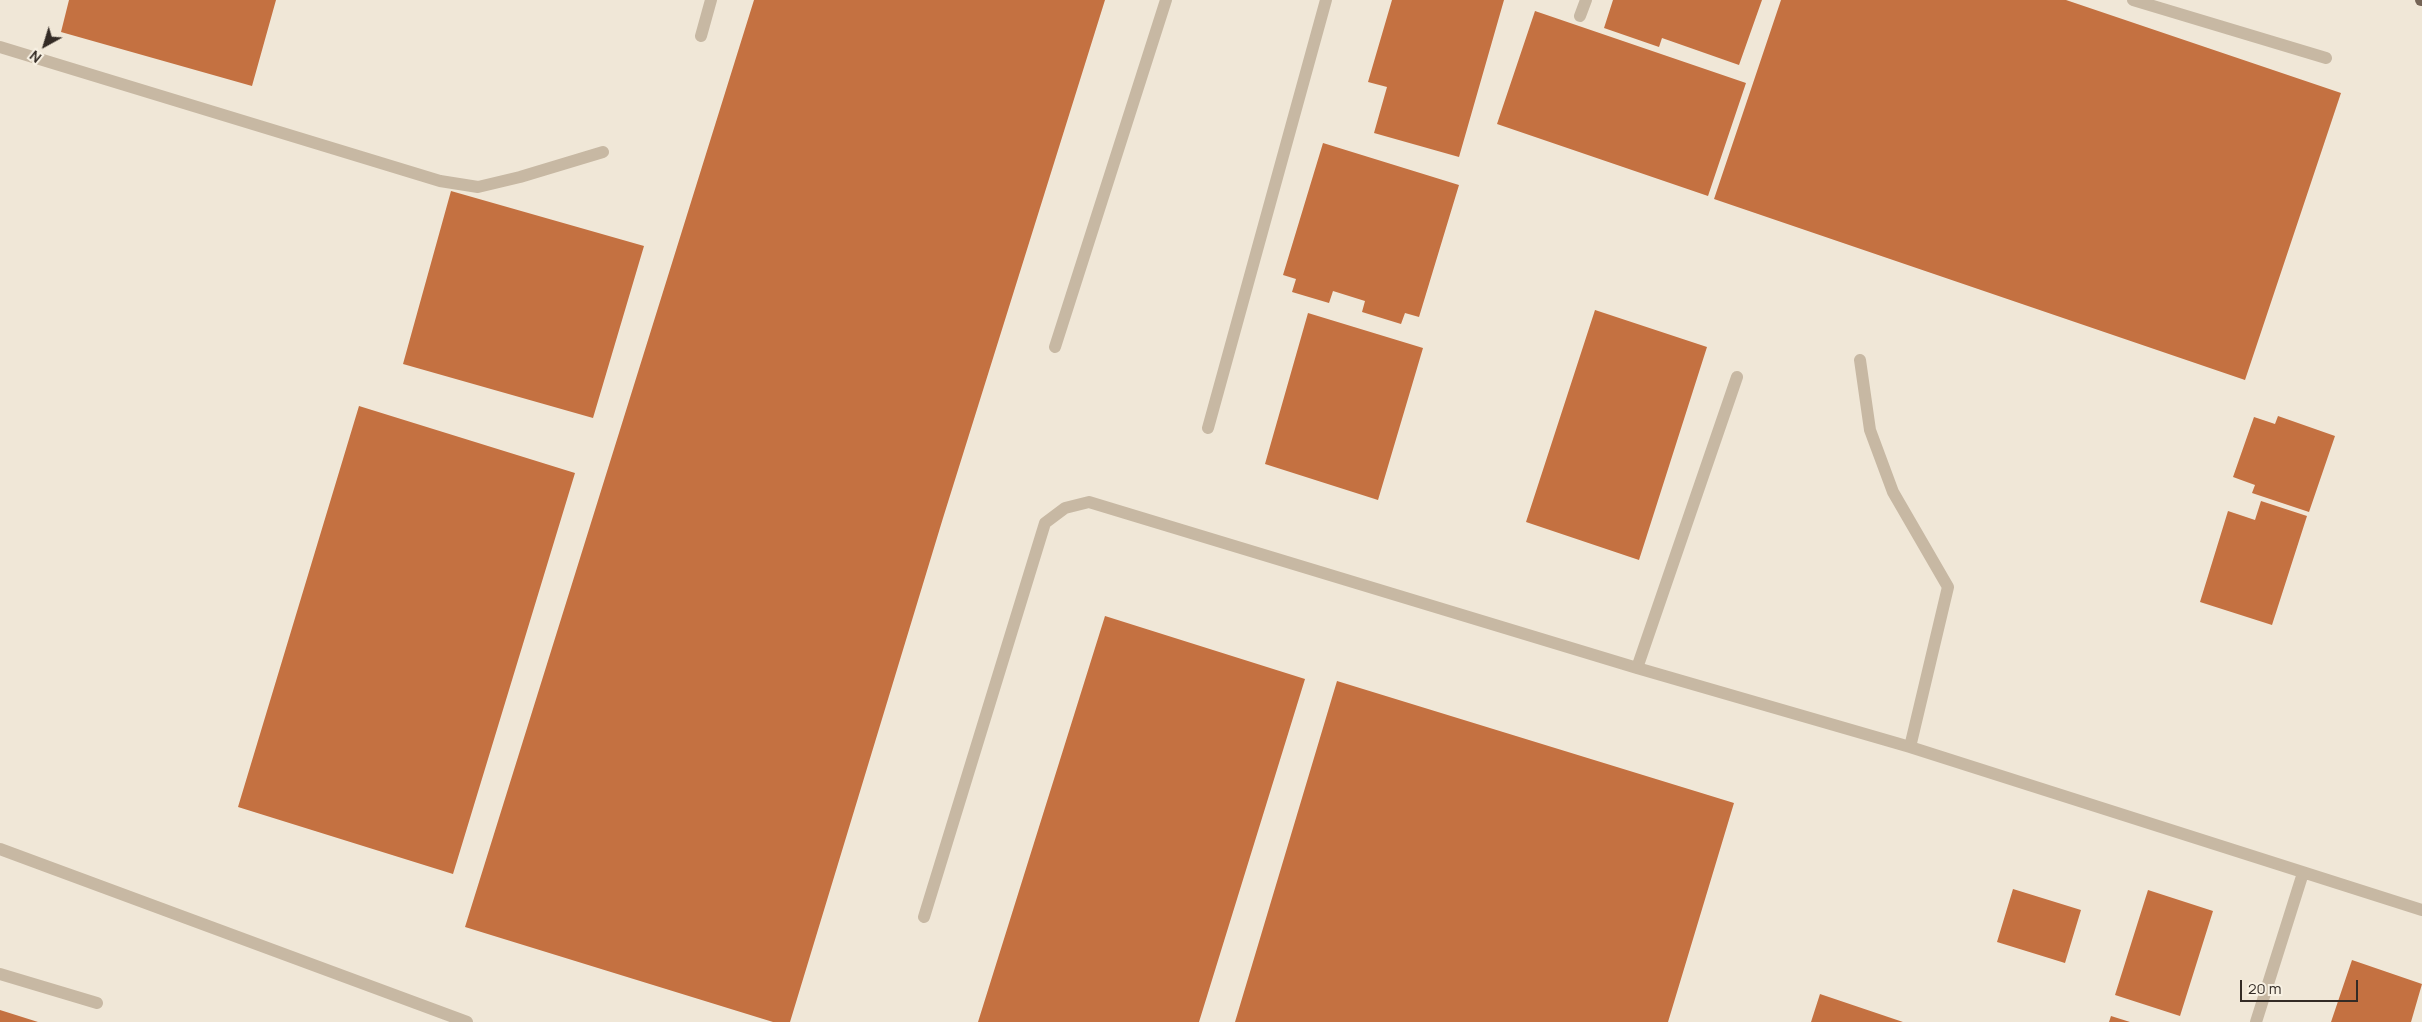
<!DOCTYPE html>
<html>
<head>
<meta charset="utf-8">
<style>
  body { margin:0 }
  #map { position:relative; width:2422px; height:1022px; overflow:hidden; background:#f0e7d7; font-family:Manrope,sans-serif }
  canvas { display:block }
  .north { position:absolute; left:20px; top:20px; width:50px; height:50px; -webkit-text-stroke:4px #f8f1e3; paint-order:stroke; rotate:219deg; font-size:14px; font-weight:700; line-height:20px; text-align:center; color:#332b25 }
  .north::after { content:''; display:block; margin:auto; width:18px; height:22px; background:#332b25; clip-path:polygon(50% 0,100% 100%,50% 72%,0 100%) }
  .scale { position:absolute; left:2240px; top:980px; width:118px; height:22px; box-sizing:border-box; border:2px solid #332b25; border-top:0; padding-left:6px; font-size:15px; line-height:18px; white-space:nowrap; color:#332b25; -webkit-text-stroke:4px #f8f1e3; paint-order:stroke }
</style>
</head>
<body>
<div id="map">
<canvas width="2422" height="1022"></canvas>
<div class="north">N</div>
<div class="scale">20 m</div>
</div>
<script>
const g = document.querySelector('canvas').getContext('2d');
g.lineJoin = 'round';
function fillPath(path, color) {
  g.fillStyle = color;
  g.fill(path, 'evenodd');
}
function strokePath(path, color, width, dash) {
  g.strokeStyle = color;
  g.lineWidth = width;
  g.lineCap = dash ? 'butt' : 'round';
  g.setLineDash(dash || []);
  g.stroke(path);
}
fillPath(new Path2D(`
  M69,0H276L252,86L61,32Z
  M754,0H1105L943,518L790,1022H773L465,927Z
  M1392,0H1504L1459,157L1374,133L1387,87L1368,82Z
  M1613,0H1762L1739,65L1662,38L1659,47L1604,28Z
  M1781,0H2066L2341,93L2245,380L1714,199Z
  M1535,11L1746,83L1708,196L1497,124Z
  M1323,143L1459,185L1419,317L1405,313L1401,324L1362,312L1365,301L1333,291L1329,303L1292,292L1296,279L1283,275Z
  M451,191L644,246L593,418L403,364Z
  M1595,310L1707,347L1639,560L1526,522Z
  M1308,313L1423,348L1378,500L1265,464Z
  M359,406L575,473L453,874L238,807Z
  M2278,416L2335,436L2309,512L2252,493L2255,485L2233,477L2254,417L2275,424Z
  M2261,501L2307,516L2272,625L2200,602L2228,511L2255,520Z
  M1105,616L1305,679L1199,1022H978Z
  M1337,681L1734,803L1668,1022H1235Z
  M2013,889L2081,910L2065,963L1997,942Z
  M2148,890L2213,911L2180,1016L2115,995Z
  M2352,960L2422,984L2411,1022H2331Z
  M1820,994L1903,1022H1811Z
  M0,1010L38,1022H0Z
  M2111,1016L2130,1022H2109Z`), '#c47141');
strokePath(new Path2D(`
  M2133,0L2326,58
  M1580,16L1586,0
  M701,36L711,0
  M0,47L440,181L478,187L520,177L603,152
  M1055,347L1166,0
  M1860,360L1870,430L1893,492L1948,587L1910,747
  M1208,428L1326,0
  M1637,668L1737,377
  M0,849L467,1022
  M924,917L1045,523L1065,508L1089,502L1637,668L1910,747L2422,910
  M0,974L97,1003
  M2256,1022L2303,873`), '#c7b8a3', 12);
strokePath(new Path2D(`
  M2421,0H2422`), '#756456', 12);
</script>
</body>
</html>
